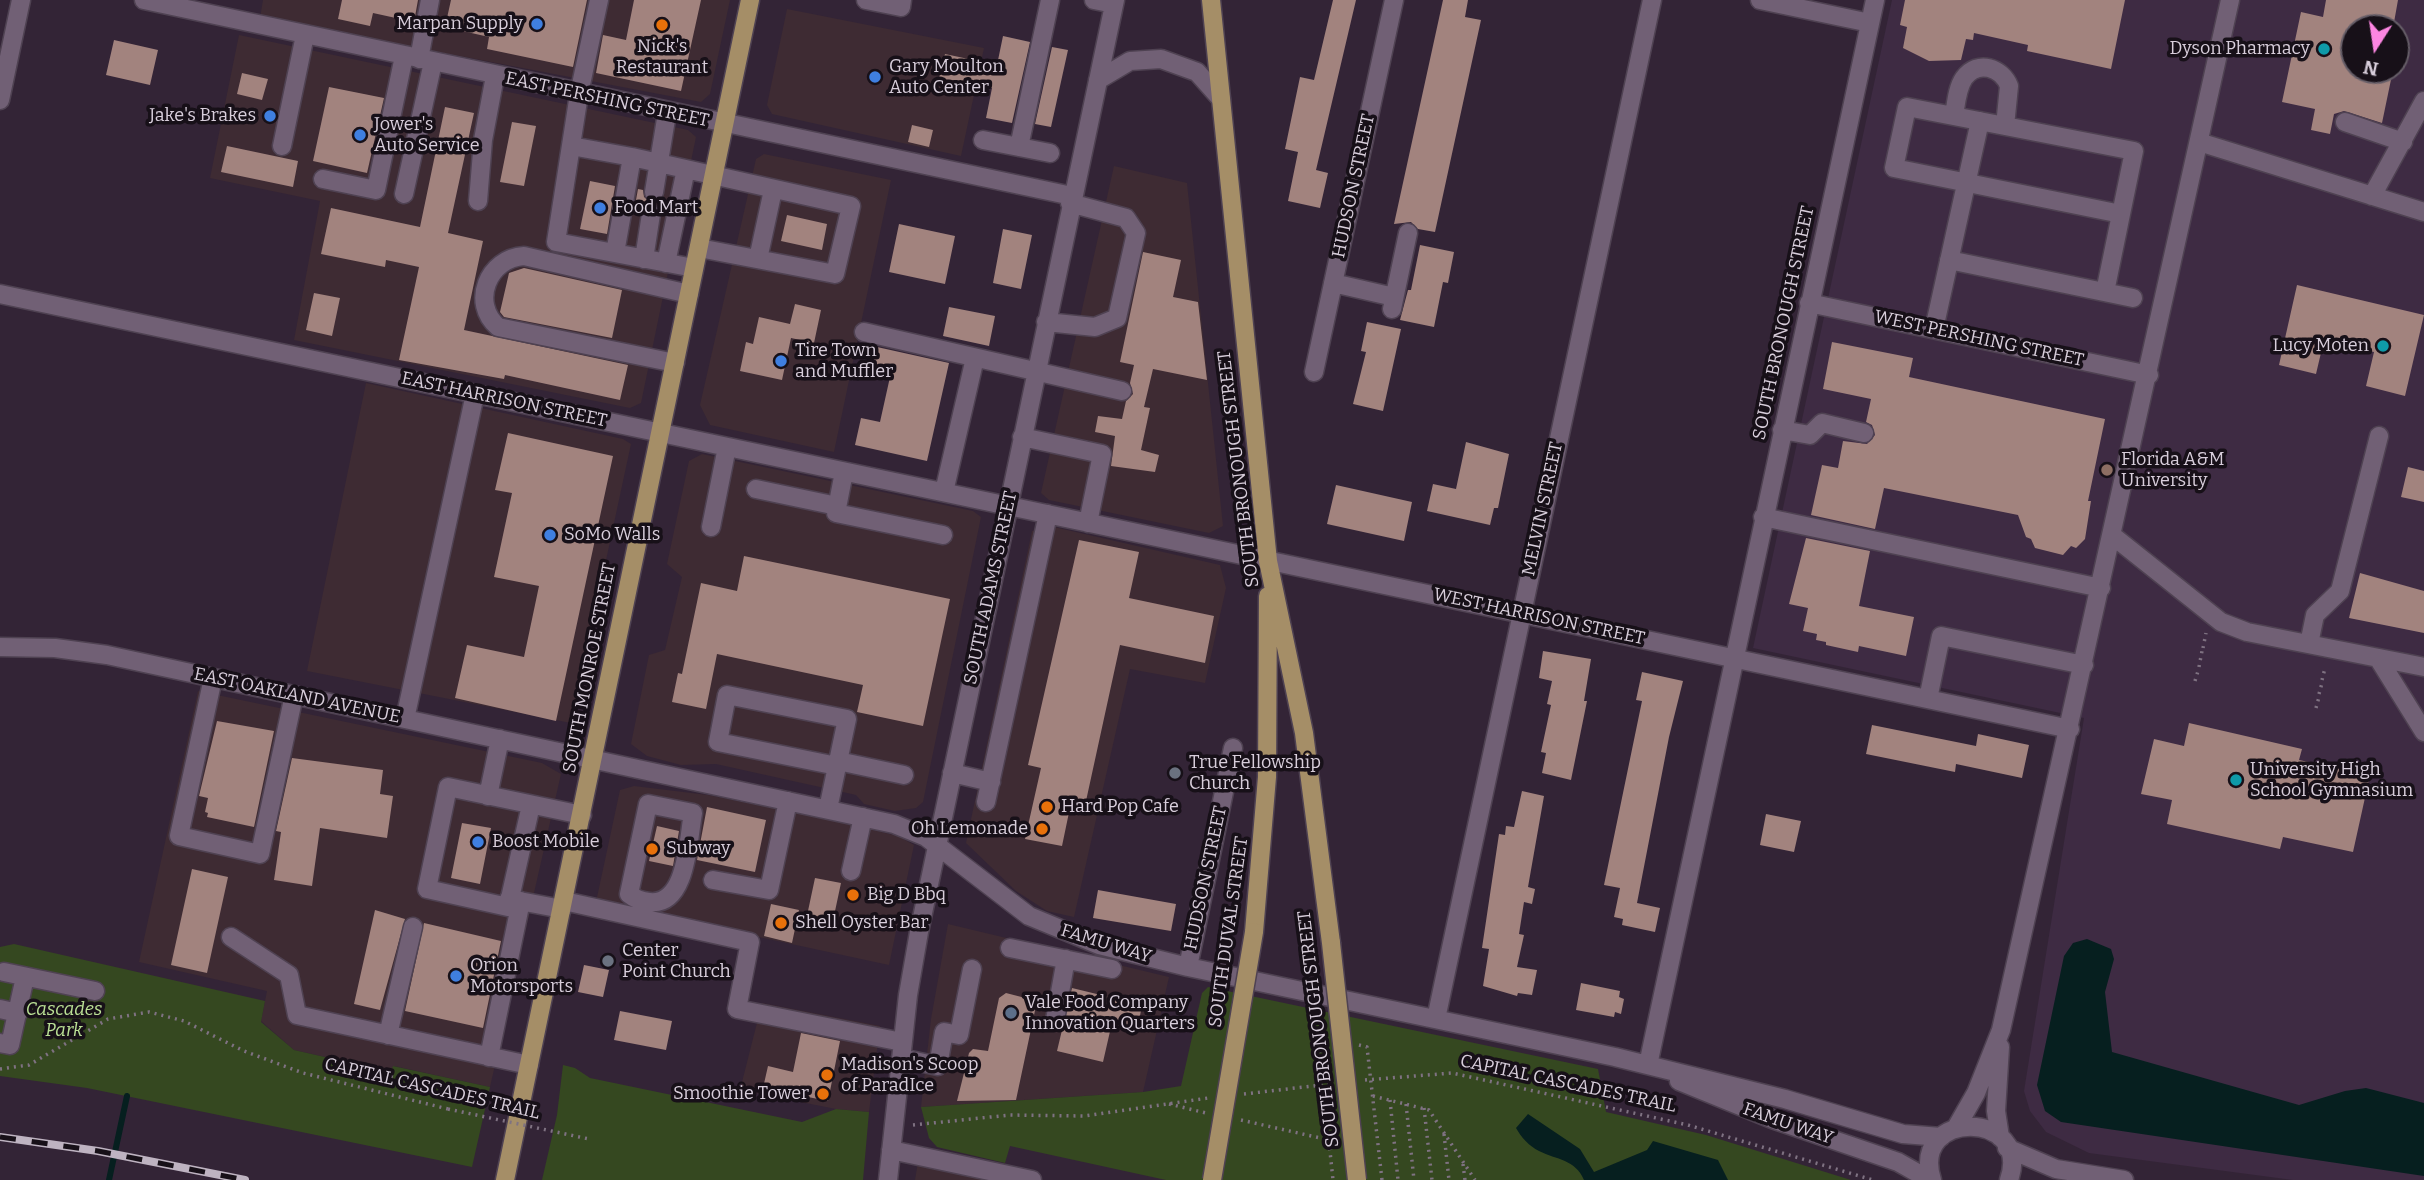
<!DOCTYPE html>
<html>
<head>
<meta charset="utf-8">
<style>
  body { margin:0 }
  #map { position:relative; width:2424px; height:1180px; overflow:hidden; background:#332436; font-family:Bitter,serif }
  canvas { display:block }
  .north { position:absolute; left:2340px; top:14px; width:70px; height:70px; box-sizing:border-box; background:#171018; border:2px solid #645c66; border-radius:50%; rotate:192deg; font-size:19px; font-weight:700; line-height:28px; text-align:center; color:#d8cedb }
  .north::after { content:''; display:block; margin:auto; width:24px; height:32px; background:#fd86e2; clip-path:polygon(50% 0,100% 100%,50% 72%,0 100%) }
</style>
</head>
<body>
<div id="map">
<canvas width="2424" height="1180"></canvas>
<div class="north">N</div>
</div>
<script>
const g = document.querySelector('canvas').getContext('2d');
g.lineJoin = 'round';
function fillPath(path, color) {
  g.fillStyle = color;
  g.fill(path, 'evenodd');
}
function strokePath(path, color, width, dash) {
  g.strokeStyle = color;
  g.lineWidth = width;
  g.lineCap = dash ? 'butt' : 'round';
  g.setLineDash(dash || []);
  g.stroke(path);
}
function drawText(font, color, halo, rows, align = 'center') {
  g.font = font + ' Bitter,serif';
  g.lineWidth = 7;
  g.setLineDash([]);
  g.textBaseline = 'middle';
  g.strokeStyle = halo;
  g.fillStyle = color;
  for (const [text, x, y, turn = 0] of rows) {
    g.save();
    g.translate(x, y);
    g.rotate((+turn || 0) * Math.PI / 180);
    g.textAlign = isNaN(turn) ? turn : align;
    if (halo) g.strokeText(text, 0, 0);
    g.fillText(text, 0, 0);
    g.restore();
  }
}
fillPath(new Path2D(`
  M263,0H730L710,94L701,102L260,18Z
  M787,9L984,48L961,156L772,114L767,105Z
  M239,35L688,130L696,137L641,403L630,408L294,340L320,201L210,178Z
  M764,154L891,180L834,452L710,425L700,405L756,159Z
  M1114,166L1187,183L1223,526L1209,533L1049,500L1041,493Z
  M366,383L623,439L631,444L571,723L307,671Z
  M702,454L973,511L981,517L923,802L916,808L895,811L864,804L856,795L716,764L681,765L647,756L631,744L649,655L665,650L682,577L667,564L689,461Z
  M1054,527L1220,565L1226,588L1205,683L1130,669L1074,917L1047,911L1016,891L966,843L1032,531Z
  M198,691L542,763L561,774L490,1087L394,1066L392,1072L294,1050L261,1021L267,991L139,962Z
  M634,786L708,795L818,817L898,836L914,845L889,965L596,902L620,790Z
  M948,924L1169,977L1143,1092L921,1107L931,1019Z
  M762,1003L880,1026L869,1112L836,1109L740,1090Z
  M918,1162L995,1180H915Z`), '#3e2b33');
fillPath(new Path2D(`
  M1892,0H2424V1180H2293L2089,1153L2046,1132L2030,1111L2024,1091L2084,718L1753,648ZM2354,28H2396V70H2354Z`), '#3e2b43');
fillPath(new Path2D(`
  M14,944L265,1001L261,1022L294,1050L391,1072L393,1066L490,1087L472,1167L87,1088L0,1076V947Z
  M1208,987L1598,1069L1606,1112L1706,1135L1851,1180H1166L1010,1146L1005,1163L937,1147L929,1138L921,1107L1143,1092L1181,1086L1202,993Z
  M563,1065L575,1068L590,1078L802,1122L836,1109L869,1112L863,1180H542L557,1115Z`), '#354820');
fillPath(new Path2D(`
  M2087,939L2111,949L2114,959L2105,992L2112,1052L2299,1105L2345,1091L2366,1088L2424,1103V1176L2061,1122L2045,1111L2037,1085L2064,956L2073,943Z
  M1528,1114L1580,1149L1594,1172L1647,1150L1653,1141L1718,1160L1728,1180H1584C1575,1159 1557,1160 1539,1151C1529,1146 1521,1137 1516,1128Z`), '#061f1f');
strokePath(new Path2D(`
  M109,1180L127,1096`), '#061f1f', 6);
fillPath(new Path2D(`
  M342,0H418L414,22L373,13L370,26L338,19Z
  M451,0H587L573,67L487,49L489,37L445,27Z
  M634,0H701L681,91L596,73L603,35L626,40Z
  M1333,0H1356L1316,170L1328,173L1320,208L1288,201L1298,152L1285,149L1300,77L1314,80Z
  M1443,0H1468L1465,17L1481,20L1435,232L1418,229L1411,222L1394,224Z
  M1905,0H2125L2111,69L2027,51L2028,45L1974,33L1973,40L1966,39L1961,60L1929,61L1903,48L1907,27L1900,25Z
  M2326,0H2398L2393,28H2354V70H2393L2382,123L2344,111L2334,114L2330,134L2311,130L2315,109L2282,102L2301,12L2323,17Z
  M1003,36L1030,42L1012,123L986,118L992,88L939,78L945,54L997,65Z
  M114,40L158,50L150,85L106,75Z
  M1052,47L1068,50L1051,127L1035,124Z
  M242,73L268,79L262,100L237,94Z
  M329,87L384,98L367,173L313,161Z
  M445,107L474,113L448,233L483,241L464,330L628,365L620,400L505,375L504,379L399,360L419,267L386,260L385,267L321,254L331,208L420,227Z
  M512,122L536,126L524,186L500,182Z
  M912,125L933,130L929,147L908,142Z
  M227,146L298,161L293,187L221,172Z
  M590,181L615,186L607,234L580,229Z
  M638,189L643,190L644,197L651,203L643,206L640,212L634,211Z
  M787,215L827,224L822,250L781,241Z
  M899,224L955,236L945,284L889,272Z
  M1003,229L1032,235L1021,289L993,283Z
  M1420,245L1454,252L1448,283L1443,282L1434,327L1400,320L1408,290H1411Z
  M1143,252L1181,260L1173,297L1198,302L1207,380L1153,369L1144,407L1150,408L1141,450L1159,455L1155,472L1111,466L1115,436L1095,432L1098,416L1122,419L1126,401L1133,394L1130,383L1134,365L1120,362Z
  M524,268L622,290L612,338L504,317L500,312L509,273Z
  M2297,285L2424,315L2405,396L2366,386L2374,352L2324,340L2316,374L2279,365Z
  M314,293L340,298L332,336L306,330Z
  M795,304L821,310L814,343L791,338L782,380L740,371L746,342L753,344L759,317L790,324Z
  M949,307L995,316L989,346L943,336Z
  M1367,322L1401,329L1383,411L1353,404L1366,352L1361,351Z
  M1832,342L1913,358L1909,377L2105,419L2088,501H2091L2085,539L2076,548L2071,546L2063,555L2035,548L2031,539L2026,537L2018,515L1884,488L1875,529L1811,515L1822,465L1838,468L1843,441L1867,444L1875,435L1872,425L1866,422L1871,399L1823,389Z
  M877,347L949,363L927,461L855,445L861,418L880,422L892,368L873,364Z
  M508,433L613,456L556,721L455,698L467,645L524,657L539,586L494,577L512,493L495,490Z
  M1466,442L1509,454L1498,508H1494L1490,525L1427,511L1433,484L1456,489Z
  M2408,467L2424,471V502L2401,497Z
  M1336,485L1412,502L1404,541L1327,524Z
  M1806,538L1870,551L1859,606L1914,617L1906,656L1859,646L1858,652L1826,645V642L1816,640L1817,634L1803,631L1808,608L1789,604Z
  M1079,540L1139,552L1129,598L1214,616L1205,663L1120,645L1086,801L1072,798L1062,846L1025,839L1041,768L1028,765Z
  M744,556L950,599L923,726L857,712L863,685L717,654L706,709L672,702L678,673L682,674L701,583L737,591Z
  M2360,573L2424,591V633L2349,618Z
  M1543,651L1591,659L1584,701H1587L1571,780L1542,773L1546,753L1541,752L1551,705L1547,704L1552,681L1539,678Z
  M1642,672L1683,681L1669,737L1637,903L1660,908L1655,932L1622,925L1623,919L1614,917L1620,888L1604,885L1642,701L1636,700Z
  M217,721L274,731L254,827L207,817L208,813L205,812L208,798L199,796Z
  M2189,723L2302,749L2299,760L2370,775L2353,852L2283,837L2280,849L2167,824L2172,800L2141,794L2154,739L2184,746Z
  M1872,725L1976,746L1978,734L2029,745L2022,778L1956,764L1955,772L1866,754Z
  M292,758L383,770L380,794L393,796L387,838L320,828L312,886L274,880L281,832L276,831Z
  M1522,791L1544,796L1528,887L1535,889L1532,904L1524,902L1519,934L1524,935L1517,967L1537,970L1532,995L1518,993L1517,996L1483,986L1489,949L1482,948L1499,834L1505,835L1506,826L1514,827Z
  M707,807L766,820L755,872L697,860Z
  M1766,814L1801,821L1794,852L1760,845Z
  M462,823L491,828L480,884L451,878Z
  M657,826L679,831L673,866L649,861Z
  M192,869L228,877L207,973L171,965Z
  M815,878L841,883L831,930L805,925Z
  M1098,890L1176,904L1171,931L1093,918Z
  M771,904L799,910L792,943L764,936Z
  M375,910L405,919L380,1010L354,1004Z
  M424,923L501,941L483,1028L405,1011Z
  M584,965L609,970L603,997L578,992Z
  M1581,983L1620,991L1619,997L1624,999L1621,1014L1615,1012L1614,1017L1576,1010Z
  M1072,988L1142,1005L1137,1032L1111,1027L1103,1062L1057,1051Z
  M1006,993L1037,1001L1016,1100L957,1101L969,1053L973,1049L988,1051L999,998Z
  M620,1011L672,1021L666,1050L614,1040Z
  M801,1033L840,1041L828,1101L763,1088L768,1066L793,1072Z`), '#a2837e');
const minor = new Path2D(`
  M144,0L1072,196
  M599,0L579,94L556,242L694,268
  M866,0L901,7L902,0
  M1094,0L1114,4
  M1760,0L1870,23
  M419,59L430,0
  M1098,80L1130,61L1161,59L1197,72L1221,99
  M0,100L21,0
  M1954,116C1956,104 1957,88 1964,78C1978,59 2002,68 2009,86L2005,126
  M2345,122L2403,142
  M983,140L1050,153
  M2199,142L2424,212
  M282,146L305,35
  M571,146L632,157
  M1019,147L1050,0
  M323,179L376,190L404,56
  M654,192L667,113
  M404,194L433,62
  M2372,196L2424,101
  M478,201L483,140L495,76
  M615,253L632,157L851,206L835,274L699,248
  M644,259L651,214
  M758,259L773,190
  M1949,260L2133,298
  M666,263L686,169
  M1333,283L1394,297
  M2105,292L2134,151L1907,107L1894,168L2121,214
  M0,294L2070,729
  M1809,303L2149,375
  M1392,309L1408,233
  M1046,322L1095,327L1117,318L1136,233L1126,218L1070,203
  M1934,329L1980,121
  M864,332L1122,391
  M675,363L498,327C470,303 488,258 524,256L689,294
  M1314,372L1394,0
  M1782,430L1810,435L1822,423L1864,433
  M1022,437L1102,454L1088,523
  M844,472L836,513L943,535
  M756,489L837,506
  M944,492L975,358
  M1763,517L2101,588
  M711,527L727,447
  M2113,536L2221,622L2247,632L2424,667
  M2309,644L2315,615L2340,591L2379,436
  M0,647L55,648L107,655L894,824L926,837L1029,916L1099,945L1188,967L1615,1057L1785,1099L1903,1134L1941,1137
  M2378,658L2424,732
  M213,678L179,836L260,854L294,695
  M1928,699L1941,636L2084,665
  M405,719L475,394
  M838,761L904,775
  M952,773L991,782
  M488,796L500,739
  M986,802L1048,514
  M648,804L693,813C688,840 687,907 649,902C641,901 635,899 629,894Z
  M531,805L508,907L427,889L448,787L582,815
  M828,809L847,719L727,695L718,742L837,766
  M851,871L863,817
  M713,880L769,890L788,801
  M509,899L562,909
  M564,901L750,942L737,1009L902,1042
  M231,937L289,975L297,1015L529,1065
  M1010,948L1112,969
  M1188,967L1233,748
  M4,972L95,991
  M0,1009L18,1013
  M1436,1019L1652,0
  M1055,1020L1066,959
  M388,1035L413,927
  M0,1043L10,1045L25,977
  M489,1057L521,901
  M901,1058L938,1066L944,1032L959,1035L972,969
  M1648,1065L1875,0
  M1679,1081L1772,1119L1898,1162L1930,1180
  M1956,1128L1976,1093L2001,1030L2230,0
  M2000,1137L1996,1111L2000,1047
  M2007,1148L2056,1169L2124,1180
  M891,1150L1032,1180
  M888,1180L908,995L919,932L1115,0
  M1932,1180C1909,1108 2033,1110 2009,1180`);
const major = new Path2D(`
  M1211,0L1268,561L1304,733L1331,943
  M1254,932L1267,777L1268,596
  M505,1180L750,0`);
strokePath(minor, '#4f4252', 21);
strokePath(major, '#4f4252', 21);
strokePath(new Path2D(`
  M2203,648L2206,633
  M2199,667L2202,651
  M2322,680L2325,668
  M2195,681L2198,671
  M2319,694L2322,683
  M2316,708L2319,697
  M1325,1038L1318,1037L1333,1180
  M1359,1045L1367,1047L1382,1180
  M0,1069L29,1065L108,1019L149,1012L184,1021L244,1051L303,1073L448,1109
  M368,1071L379,1074
  M384,1075L394,1077
  M1365,1080L1452,1073L1688,1125L1873,1180
  M1244,1094L1330,1084
  M1373,1096L1429,1110L1475,1180
  M1390,1100L1398,1180
  M1169,1104L1206,1113
  M1406,1104L1414,1180
  M1424,1108L1432,1180
  M1241,1120L1329,1140
  M913,1125L1010,1115L1084,1116L1208,1098
  M1444,1134L1449,1180
  M1463,1164L1465,1180`), '#7f7282', 3.5, [2, 5]);
strokePath(minor, '#716075', 18);
strokePath(major, '#a58e67', 18);
const rail = new Path2D(`
  M0,1137L98,1151L245,1180`);
strokePath(rail, '#beb3c1', 8);
strokePath(rail, '#171018', 5, [16]);
const majorBridge = new Path2D(`
  M1331,943L1357,1180
  M1212,1180L1254,932`);
strokePath(majorBridge, '#4f4252', 21, []);
strokePath(new Path2D(`
  M448,1109L589,1139`), '#7f7282', 3.5, [2, 5]);
strokePath(majorBridge, '#a58e67', 18);
for (const [x, y, r, color] of [
  [537,24,7,"#3f7fe0"],
  [662,25,7,"#e8710a"],
  [2324,49,7,"#0f9aa8"],
  [875,77,7,"#3f7fe0"],
  [270,116,7,"#3f7fe0"],
  [360,135,7,"#3f7fe0"],
  [600,208,7,"#3f7fe0"],
  [2383,346,7,"#0f9aa8"],
  [781,361,7,"#3f7fe0"],
  [2107,470,7,"#8d6e63"],
  [550,535,7,"#3f7fe0"],
  [1175,773,7,"#6b7280"],
  [2236,780,7,"#0f9aa8"],
  [1047,807,7,"#e8710a"],
  [1042,829,7,"#e8710a"],
  [478,842,7,"#3f7fe0"],
  [652,849,7,"#e8710a"],
  [853,895,7,"#e8710a"],
  [781,923,7,"#e8710a"],
  [608,961,7,"#6b7280"],
  [456,976,7,"#3f7fe0"],
  [1011,1013,7,"#5c6f8a"],
  [827,1075,7,"#e8710a"],
  [823,1094,7,"#e8710a"]
]) {
  const dot = new Path2D();
  dot.arc(x, y, r, 0, 2 * Math.PI);
  g.fillStyle = color;
  g.fill(dot);
  strokePath(dot, '#171018', 2.5);
}
drawText('18px', '#d8cedb', '#171018', [
  ["Marpan Supply",523,24,"right"],
  ["Nick's",662,47,"center"],
  ["Restaurant",662,68,"center"],
  ["Dyson Pharmacy",2310,49,"right"],
  ["Gary Moulton",889,67],
  ["Auto Center",889,88],
  ["Jake's Brakes",256,116,"right"],
  ["Jower's",374,125],
  ["Auto Service",374,146],
  ["Food Mart",614,208],
  ["Lucy Moten",2369,346,"right"],
  ["Tire Town",795,351],
  ["and Muffler",795,372],
  ["Florida A&M",2121,460],
  ["University",2121,481],
  ["SoMo Walls",564,535],
  ["True Fellowship",1189,763],
  ["Church",1189,784],
  ["University High",2250,770],
  ["School Gymnasium",2250,791],
  ["Hard Pop Cafe",1061,807],
  ["Oh Lemonade",1028,829,"right"],
  ["Boost Mobile",492,842],
  ["Subway",666,849],
  ["Big D Bbq",867,895],
  ["Shell Oyster Bar",795,923],
  ["Center",622,951],
  ["Point Church",622,972],
  ["Orion",470,966],
  ["Motorsports",470,987],
  ["Vale Food Company",1025,1003],
  ["Innovation Quarters",1025,1024],
  ["Madison's Scoop",841,1065],
  ["of ParadIce",841,1086],
  ["Smoothie Tower",809,1094,"right"]
], 'left');
drawText('18px', '#d8cedb', '#171018', [
  ["EAST PERSHING STREET",607,100,12],
  ["HUDSON STREET",1354,186,-78],
  ["SOUTH BRONOUGH STREET",1784,323,-78],
  ["WEST PERSHING STREET",1979,339,12],
  ["EAST HARRISON STREET",504,400,12],
  ["SOUTH BRONOUGH STREET",1239,469,-97],
  ["MELVIN STREET",1543,509,-78],
  ["SOUTH ADAMS STREET",991,588,-78],
  ["WEST HARRISON STREET",1539,617,12],
  ["SOUTH MONROE STREET",590,668,-79],
  ["EAST OAKLAND AVENUE",297,696,12],
  ["HUDSON STREET",1206,878,-78],
  ["SOUTH DUVAL STREET",1229,932,-82],
  ["FAMU WAY",1106,944,17],
  ["SOUTH BRONOUGH STREET",1319,1029,-97],
  ["CAPITAL CASCADES TRAIL",1568,1084,12],
  ["CAPITAL CASCADES TRAIL",432,1089,13],
  ["FAMU WAY",1788,1124,19]
]);
drawText('italic 18px', '#bbe196', '#171018', [
  ["Cascades",64,1010],
  ["Park",64,1031]
]);
</script>
</body>
</html>
